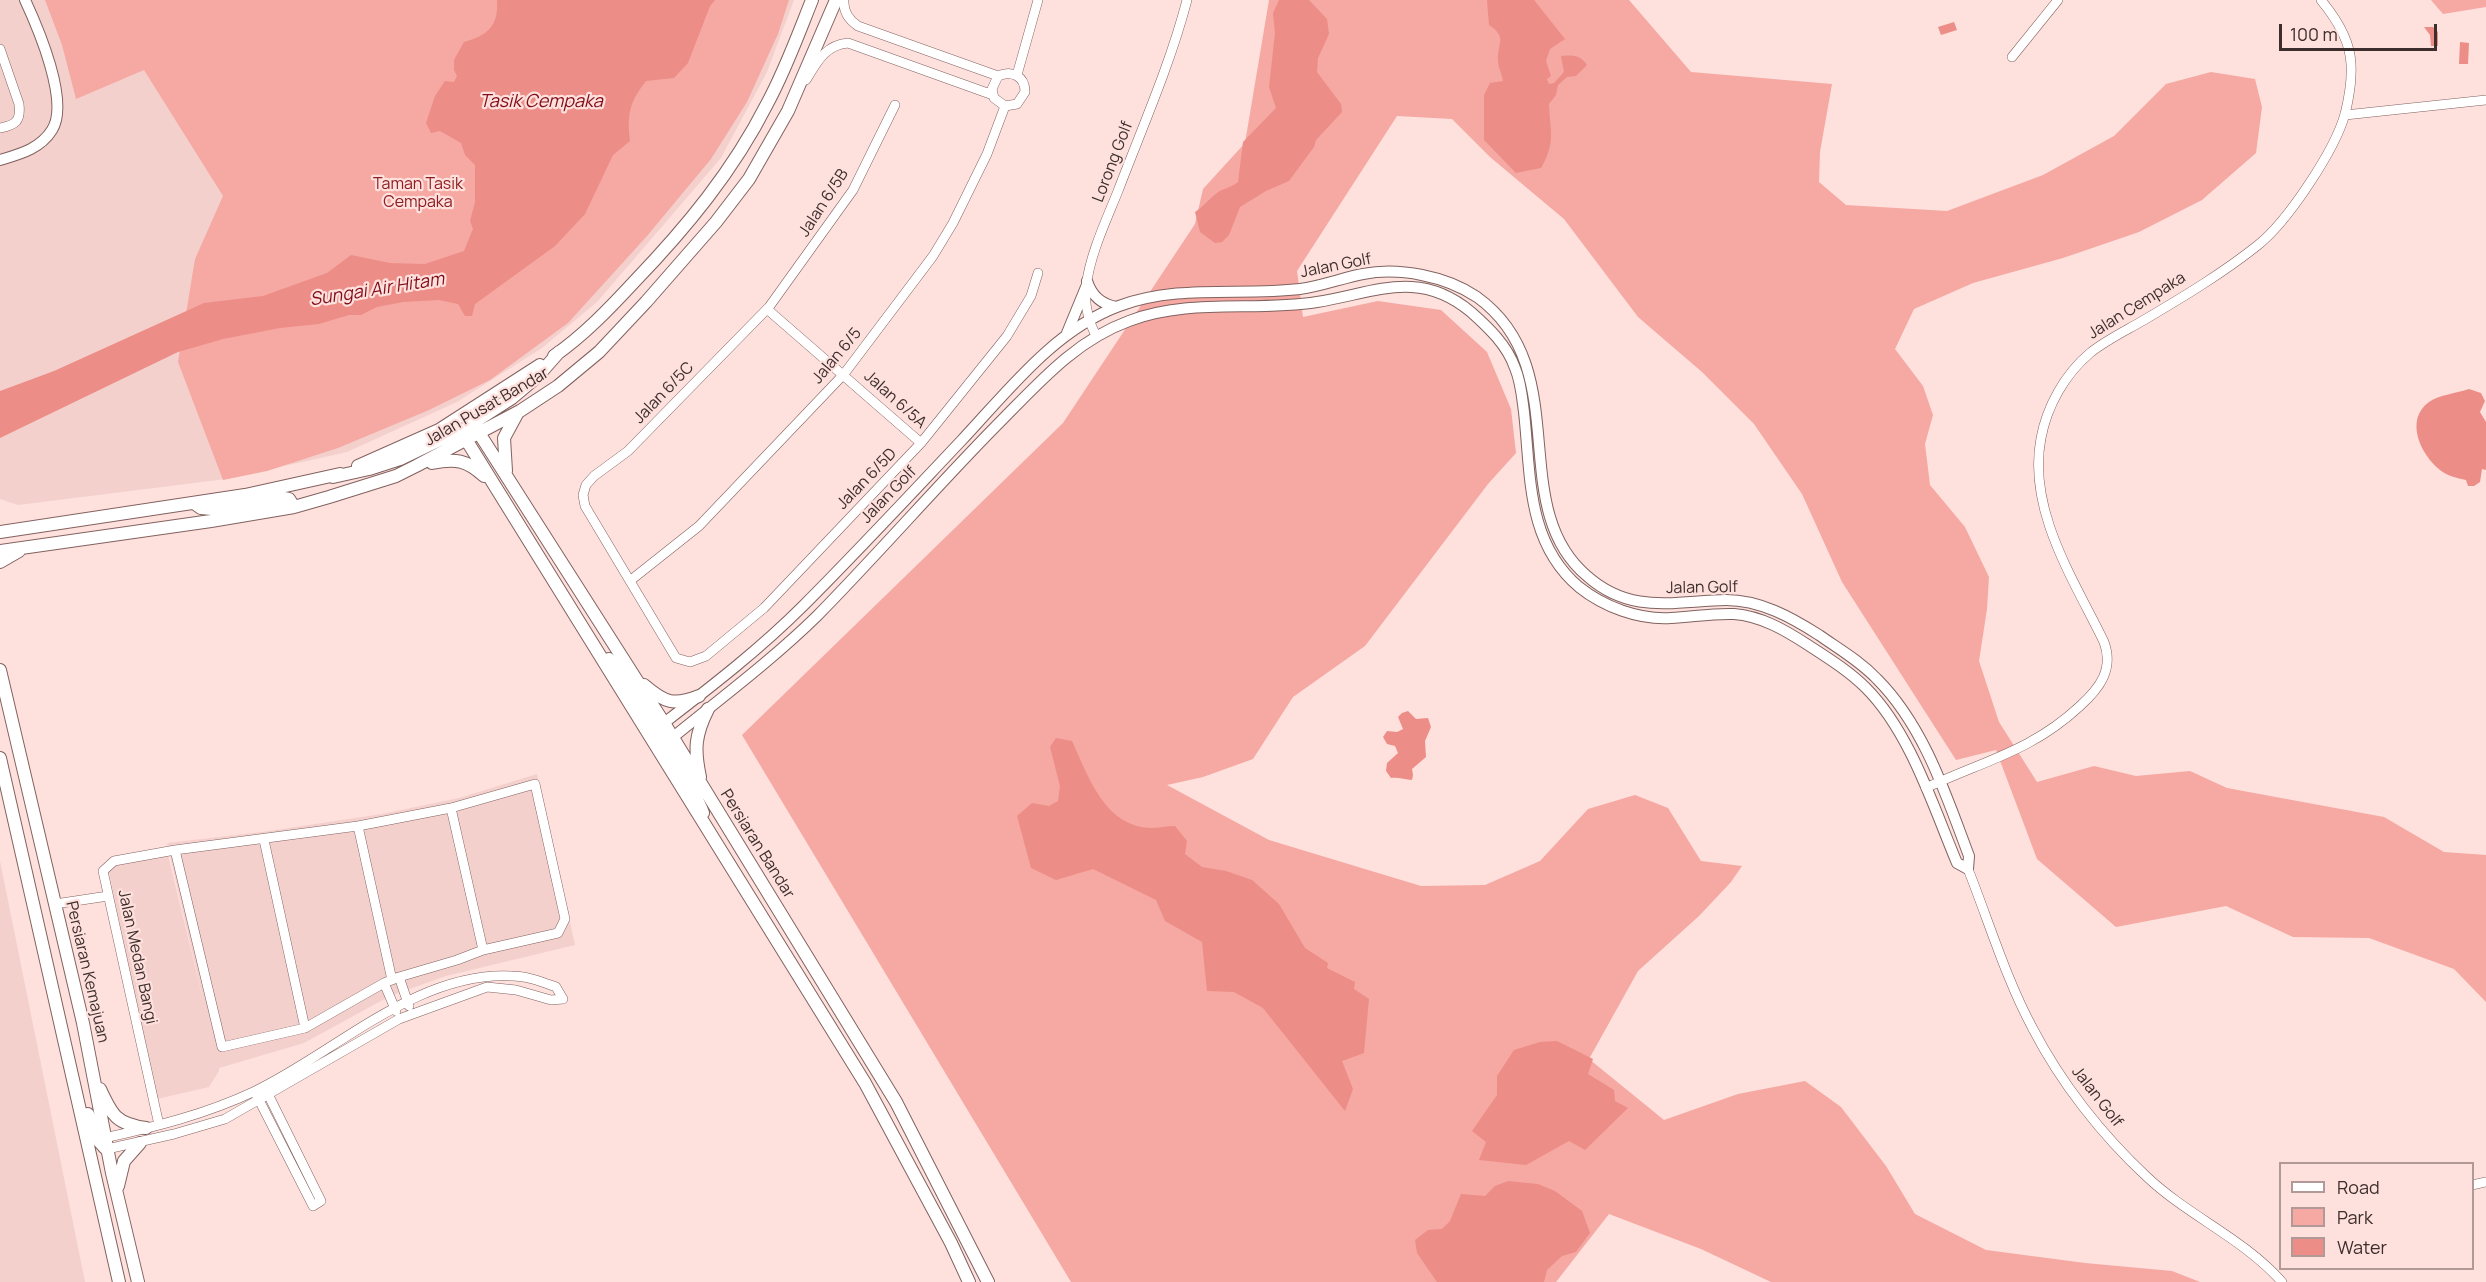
<!DOCTYPE html>
<html>
<head>
<meta charset="utf-8">
<style>
  body { margin:0 }
  #map { position:relative; width:2486px; height:1282px; overflow:hidden; background:#fee0dd; font-family:Manrope,sans-serif }
  canvas { display:block }
  .legend { position:absolute; left:2279px; top:1162px; width:195px; height:108px; box-sizing:border-box; background:#fee0dd; border:2px solid #b09997; margin:0; padding:8px 10px; list-style:none; font-size:18px; color:#3c2e2d }
  .legend li { display:flex; align-items:center; gap:12px; height:30px }
  .legend b { width:30px; border:2px solid #b09997 }
  .scale { position:absolute; left:2279px; top:24px; width:158px; height:27px; box-sizing:border-box; border:3px solid #3c2e2d; border-top:0; padding-left:8px; font-size:18px; line-height:21px; white-space:nowrap; color:#3c2e2d; -webkit-text-stroke:4px #fee0dd; paint-order:stroke }
</style>
</head>
<body>
<div id="map">
<canvas width="2486" height="1282"></canvas>
<ul class="legend">
<li><b style="height:8px;background:#fff"></b>Road</li>
<li><b style="height:16px;background:#f6a8a2"></b>Park</li>
<li><b style="height:16px;background:#ed8d87"></b>Water</li>
</ul>
<div class="scale">100 m</div>
</div>
<script>
const g = document.querySelector('canvas').getContext('2d');
g.lineJoin = 'round';
function fillPath(path, color) {
  g.fillStyle = color;
  g.fill(path, 'evenodd');
}
function strokePath(path, color, width, dash) {
  g.strokeStyle = color;
  g.lineWidth = width;
  g.lineCap = dash ? 'butt' : 'round';
  g.setLineDash(dash || []);
  g.stroke(path);
}
function drawText(font, color, halo, rows, align = 'center') {
  g.font = font + ' Manrope,sans-serif';
  g.lineWidth = 4.5;
  g.setLineDash([]);
  g.textBaseline = 'middle';
  g.strokeStyle = halo;
  g.fillStyle = color;
  for (const [text, x, y, turn = 0] of rows) {
    g.save();
    g.translate(x, y);
    g.rotate((+turn || 0) * Math.PI / 180);
    g.textAlign = isNaN(turn) ? turn : align;
    if (halo) g.strokeText(text, 0, 0);
    g.fillText(text, 0, 0);
    g.restore();
  }
}
fillPath(new Path2D(`
  M0,0H794L767,72L721,158L597,302L542,348L457,402L347,452L226,479L18,505L0,499Z
  M537,774L575,945L446,976L390,996L304,1043L219,1068V1071L209,1087L157,1099L108,868L115,865L168,855L206,1012L167,843L262,832L382,814L459,798Z
  M0,861L85,1282H0Z`), '#f4d0cd');
fillPath(new Path2D(`
  M45,0H789L778,34L747,102L711,159L647,236L568,323L490,380L429,410L338,448L267,471L223,480L178,362L195,259L223,196L144,70L76,99L62,45Z
  M1269,0H1629L1691,72L1832,84L1820,152L1819,182L1846,205L1947,211L2043,175L2114,136L2166,84L2211,72L2255,79L2262,107L2256,153L2202,200L2139,232L2063,258L1973,283L1914,309L1895,349L1923,386L1933,415L1925,444L1930,485L1965,527L1989,577L1987,609L1979,661L1999,722L2037,782L2094,766L2136,776L2190,771L2227,788L2384,817L2444,852L2486,855V1002L2454,969L2369,938L2293,937L2226,906L2116,927L2037,859L1996,750L1956,760L1842,582L1802,494L1754,424L1702,372L1638,317L1564,219L1490,157L1452,119L1397,116L1297,271L1303,317L1378,301L1441,310L1487,352L1511,409L1516,453L1488,484L1365,646L1293,697L1253,759L1203,777L1167,785L1269,840L1421,886L1485,885L1540,861L1588,809L1635,795L1668,808L1701,861L1742,866L1731,882L1699,916L1638,971L1589,1059L1664,1120L1738,1094L1805,1081L1841,1107L1886,1166L1915,1214L1986,1250L2085,1263L2172,1271L2200,1282H1771L1701,1249L1609,1214L1556,1282H1071L742,735L1063,423L1195,224L1203,189L1245,143Z
  M2431,0H2486V7L2443,14Z`), '#f6a8a2');
fillPath(new Path2D(`
  M497,0H715L710,6L688,63L674,78L646,81C629,103 627,114 630,141L613,155L585,214L555,246L475,304L472,316H465L458,304L439,300L403,302L377,307L361,315H349L319,324L280,328L223,339L178,352L0,438V391L54,371L204,303L263,296L327,273L351,255L390,263L425,264L464,251L473,229L470,221L475,202V165L465,155L461,143L440,131L431,133L426,123L435,96L445,81L454,82L457,76L454,70V60L464,42C487,36 499,26 497,0Z
  M1279,0H1309L1327,19L1329,34L1318,58L1317,72L1341,104L1342,112L1316,140L1314,147L1289,181L1266,191L1240,207L1229,235L1222,242L1215,243L1200,232L1195,212C1204,206 1209,199 1217,193C1223,188 1231,188 1238,182L1243,142L1276,108L1269,87L1275,33L1273,13Z
  M1487,0H1534L1565,39L1550,49L1546,61L1551,76L1547,79L1549,84L1554,83L1564,72L1561,56C1573,55 1580,55 1587,65L1576,76L1567,77L1558,85L1556,95L1549,104C1550,132 1556,142 1541,168L1516,173L1484,140V95L1490,83L1503,81C1502,74 1498,67 1498,61C1497,42 1508,38 1489,25Z
  M1954,22L1957,30L1941,35L1938,27Z
  M2424,27H2433L2438,32V46H2431L2430,35Z
  M2460,42L2469,43L2468,64H2459Z
  M2469,389L2481,393L2485,401L2480,412L2486,422V470L2482,469L2480,482L2474,486H2468L2466,480C2457,478 2447,476 2440,470C2421,455 2404,420 2429,402C2439,395 2457,393 2469,389Z
  M1408,711L1416,719L1428,718L1431,727L1425,741L1426,757L1412,769L1413,775L1412,780C1405,780 1399,777 1391,778L1386,771L1387,763L1398,753L1395,746L1387,744L1383,737L1387,731L1397,732L1403,729L1398,717L1402,713Z
  M1056,738L1072,741C1088,776 1105,827 1151,828C1159,828 1167,826 1175,826L1187,841L1185,854L1202,867L1226,871L1252,880L1279,904L1305,948L1328,963L1327,968L1355,982L1354,989L1369,999L1364,1053L1342,1061L1353,1089L1345,1111L1263,1008L1234,992L1207,991L1202,942L1165,921L1156,900L1093,869L1056,880L1031,868L1017,816L1032,803L1049,806L1058,801L1060,786L1050,747Z
  M1557,1041L1593,1059L1588,1074L1614,1090L1615,1101L1628,1108L1585,1150L1569,1141L1526,1165L1479,1160L1486,1142L1472,1131L1497,1095V1076L1514,1050L1540,1042Z
  M1508,1181L1538,1184L1555,1191L1582,1211L1590,1233L1576,1252L1562,1256L1547,1270L1544,1282H1437L1417,1253L1415,1240L1428,1230L1442,1229L1450,1221L1461,1194L1485,1196L1495,1186Z`), '#ed8d87');
const minor = new Path2D(`
  M844,0C843,12 849,20 858,26L998,76C1012,70 1025,76 1025,92L1017,104L1005,106L994,98L992,89L998,76
  M0,49L19,104C21,121 16,125 0,128
  M2012,57L2058,0
  M1017,75L1038,0
  M806,80C817,62 825,45 848,43L993,95
  M895,105L853,190L769,307L628,451L594,476L586,485L583,495L585,506L676,658L690,662L706,656L764,608L921,443L1007,336L1031,296L1038,273
  M2345,115L2486,100
  M767,309L921,443
  M1096,336C1088,320 1084,305 1086,287C1090,254 1106,221 1118,191C1142,128 1170,65 1187,0
  M631,580L699,526L844,374L933,256L953,223L987,154L1005,106
  M1926,788C1983,761 2032,751 2080,706C2100,688 2114,669 2104,642C2074,580 2027,510 2041,438C2047,406 2065,374 2090,353C2106,340 2127,330 2144,320C2183,297 2223,273 2258,245C2288,221 2335,150 2345,114C2349,98 2352,80 2351,64C2350,40 2336,18 2321,0
  M451,808L483,950
  M358,826L392,980
  M264,840L305,1028
  M1968,869C1989,922 2006,979 2033,1029C2061,1083 2102,1135 2146,1176C2188,1216 2243,1238 2282,1282
  M55,904L108,896
  M399,977L409,1006
  M384,983L396,1011
  M257,1096L313,1206L321,1201L266,1090
  M159,1125L103,871L114,861L175,850L358,826L451,808L535,784L565,919L558,933L483,950L457,960L399,977L384,983L305,1028L222,1047L175,850
  M104,1138C155,1127 206,1114 253,1092C334,1054 416,971 512,976C527,976 542,982 556,987L563,999L551,1000L516,990L487,987L399,1019L225,1119L174,1134L107,1149
  M2472,1185L2486,1182`);
const tertiary = new Path2D(`
  M0,160C20,154 40,149 52,130C70,102 38,28 25,0
  M1087,281C1092,296 1101,304 1116,307
  M1067,333L1086,287
  M664,723C712,686 760,649 803,606C857,552 909,496 961,441C1008,391 1054,330 1119,306C1178,284 1240,296 1300,289C1322,286 1342,278 1363,274C1399,267 1446,276 1477,297C1577,369 1504,506 1587,576C1631,615 1674,601 1726,600C1760,600 1791,617 1819,635C1839,649 1860,661 1877,679C1924,726 1946,795 1969,856L1968,869L1957,863C1933,806 1910,732 1866,688C1849,671 1828,658 1808,645C1785,630 1761,616 1734,614C1713,613 1692,617 1671,618C1639,620 1604,607 1579,587C1526,542 1531,475 1524,412C1522,397 1521,382 1515,368C1507,345 1489,328 1471,312C1419,268 1374,293 1317,302C1255,312 1189,298 1129,321C1074,341 1037,385 996,426C935,488 878,554 817,616C772,660 721,698 672,738`);
const secondary = new Path2D(`
  M559,352L537,377L512,398L473,423L467,432V441L865,1083L951,1243L969,1282
  M554,356C584,335 609,309 634,282C686,228 733,171 767,104C785,71 798,35 812,0
  M432,463C455,458 467,460 484,476
  M358,466L439,430L540,365
  M506,471L504,438L517,414
  M333,477L369,469L400,459L460,430L468,428L479,433L664,723L896,1102L988,1282
  M194,503L201,508L212,509L284,498L289,499L294,507
  M0,532L245,495L340,474
  M0,551L211,521L294,507L329,497L396,476L416,466L520,411L558,386L599,352L646,302L716,222L749,179L788,111L836,0
  M0,562L19,551
  M609,659L656,730L666,737L672,738
  M0,670L83,1023L112,1173L138,1282
  M644,685C665,703 674,706 699,696
  M661,733C668,762 693,785 703,813
  M0,758L119,1282
  M700,777C694,749 695,735 708,709
  M100,1089C112,1115 116,1124 146,1128
  M88,1114L96,1138L105,1148
  M118,1186L124,1161L140,1143`);
strokePath(minor, '#82625f', 10);
strokePath(tertiary, '#82625f', 12);
strokePath(secondary, '#82625f', 14);
strokePath(minor, '#fff', 9);
strokePath(tertiary, '#fff', 10);
strokePath(secondary, '#fff', 12);
drawText('16px', '#3c2e2d', '#fee0dd', [
  ["Lorong Golf",1113,162,-69],
  ["Jalan 6/5B",824,203,-57],
  ["Jalan Golf",1336,266,-11],
  ["Jalan Cempaka",2137,306,-32],
  ["Jalan 6/5",837,356,-50],
  ["Jalan 6/5C",664,393,-46],
  ["Jalan 6/5A",895,400,42],
  ["Jalan Pusat Bandar",487,407,-30],
  ["Jalan 6/5D",867,479,-46],
  ["Jalan Golf",889,495,-46],
  ["Jalan Golf",1702,588,-1],
  ["Persiaran Bandar",757,844,58],
  ["Jalan Medan Bangi",137,957,78],
  ["Persiaran Kemajuan",87,972,77],
  ["Jalan Golf",2097,1097,52]
]);
drawText('16px', '#8d1d21', '#fee0dd', [
  ["Taman Tasik",418,185],
  ["Cempaka",418,203]
]);
drawText('italic 18px', '#820d18', '#fee0dd', [
  ["Tasik Cempaka",541,102],
  ["Sungai Air Hitam",377,290,-9]
]);
</script>
</body>
</html>
